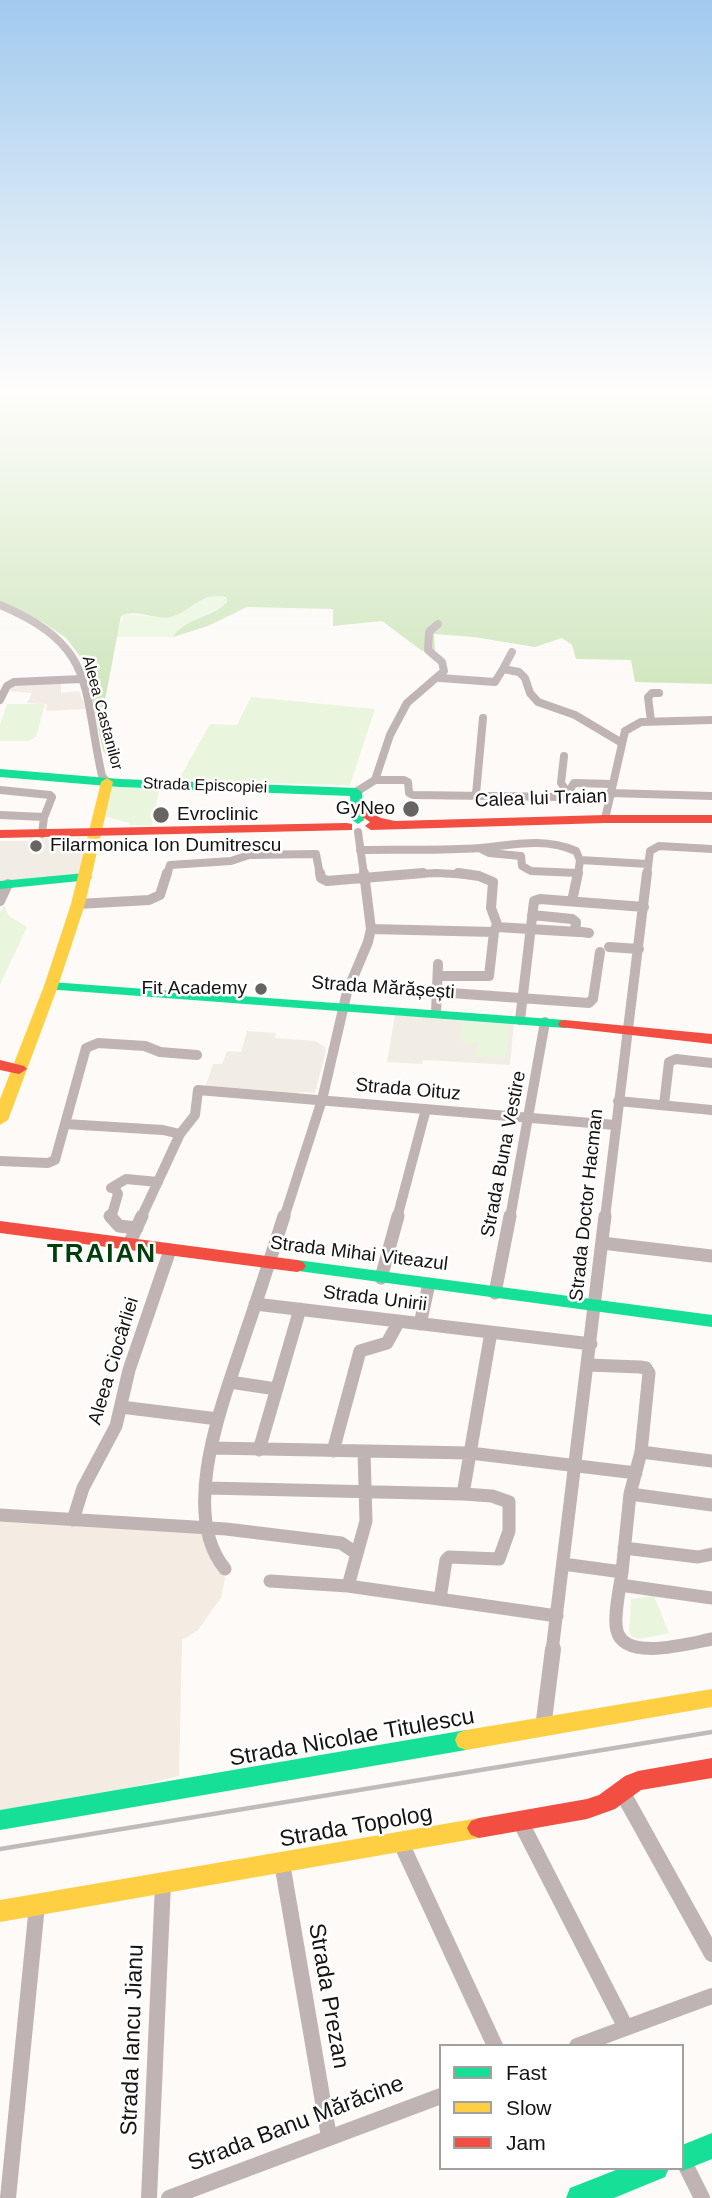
<!DOCTYPE html>
<html>
<head>
<meta charset="utf-8">
<style>
  body { margin:0 }
  #map { position:relative; width:712px; height:2198px; overflow:hidden; background:#fdfaf7; font-family:Arial,sans-serif }
  canvas { display:block }
  .legend { position:absolute; left:439px; top:2044px; width:245px; height:126px; box-sizing:border-box; background:#fff; border:2px solid #a2a1a0; margin:0; padding:9px 12px; list-style:none; font-size:21px; color:#161412 }
  .legend li { display:flex; align-items:center; gap:14px; height:35px }
  .legend b { width:35px; border:2px solid #a2a1a0 }
</style>
</head>
<body>
<div id="map">
<canvas width="712" height="2198"></canvas>
<ul class="legend">
<li><b style="height:9px;background:#16e098"></b>Fast</li>
<li><b style="height:9px;background:#ffcf43"></b>Slow</li>
<li><b style="height:9px;background:#f24e42"></b>Jam</li>
</ul>
</div>
<script>
const g = document.querySelector('canvas').getContext('2d');
g.lineJoin = 'round';
function fillPath(path, color) {
  g.fillStyle = color;
  g.fill(path, 'evenodd');
}
function strokePath(path, color, width, dash) {
  g.strokeStyle = color;
  g.lineWidth = width;
  g.lineCap = dash ? 'butt' : 'round';
  g.setLineDash(dash || []);
  g.stroke(path);
}
function drawText(font, color, halo, rows, align = 'center') {
  g.font = font + ' Arial,sans-serif';
  g.lineWidth = 5;
  g.setLineDash([]);
  g.textBaseline = 'middle';
  g.strokeStyle = halo;
  g.fillStyle = color;
  for (const [text, x, y, turn = 0] of rows) {
    g.save();
    g.translate(x, y);
    g.rotate((+turn || 0) * Math.PI / 180);
    g.textAlign = isNaN(turn) ? turn : align;
    if (halo) g.strokeText(text, 0, 0);
    g.fillText(text, 0, 0);
    g.restore();
  }
}
fillPath(new Path2D(`
  M0,1519L202,1532L225,1578L221,1598L198,1630L182,1640L179,1776L56,1806L0,1814Z`), '#f4ebe2');
fillPath(new Path2D(`
  M61,682V693L79,691L86,709L46,711L47,704L27,703L32,693L10,691L12,687Z`), '#f3ebe5');
fillPath(new Path2D(`
  M30,838H85L90,841L81,874L0,883V841H29Z
  M395,1015L514,1022L510,1065L423,1060L422,1064L387,1062Z
  M247,1031L276,1033L275,1038L315,1041L325,1047L326,1051L315,1093L299,1092L298,1095L205,1088L213,1064H222L227,1051L241,1052Z`), '#f2ede4');
fillPath(new Path2D(`
  M220,596L227,599L225,605L186,624L173,637H116L124,614L158,617L201,599Z
  M251,697L375,709L350,785L178,781L210,724L237,725Z
  M7,704H45L36,737L28,741H0V725Z
  M112,786L160,787L152,826L129,825V823L104,816Z
  M4,905L9,916L27,927L0,985V913Z
  M463,1022L509,1025L506,1058L476,1056L479,1029L476,1043L460,1042Z
  M654,1596L669,1633L640,1639L632,1637L629,1631L631,1599Z`), '#e9f6dd');
fillPath(new Path2D(`
  M0,389H712V684L635,682L631,660L576,659L572,645L562,638L535,647L474,637L434,634L435,650L422,651L382,621L333,626V609L247,607L208,626L173,637C186,617 212,618 227,602L226,597C198,592 192,612 170,617C154,620 135,608 121,616L102,716L110,722L113,754L107,757L103,750L83,660L66,638L41,621L0,602Z`), '#cfe6bd');
strokePath(new Path2D(`
  M0,605C97,646 82,686 102,776L107,782
  M503,669L512,652
  M440,678L495,682L503,669L519,672L525,678L530,693L538,702L575,715L622,743
  M0,700L7,686L14,682L81,679
  M651,721L648,697L652,693H659
  M564,756L561,783L568,793
  M375,780H404L408,782L409,793L413,795L562,797L566,796L574,783L612,784
  M0,790L50,795L52,797L45,815
  M356,792L375,780L390,735L407,703L444,671L442,662L428,650L429,632L438,624
  M610,793L712,796
  M476,794L483,718
  M0,815L44,817L42,834
  M605,819L625,731L641,722L712,720
  M358,832L364,875
  M481,849L489,853L521,856L522,866L531,871L578,873
  M360,850C400,849 440,851 480,848C512,845 544,837 576,851L580,860L578,875
  M580,860L648,864
  M167,875L170,865L231,861L249,855L316,854L320,875
  M396,875L437,873L471,875
  M647,875L650,851L659,846L712,849`), '#bfb3b4', 8);
strokePath(new Path2D(`
  M320,873L321,878L327,881L423,873
  M0,901L8,884
  M572,901L578,873
  M78,904L149,900L160,895L167,873
  M532,915L572,919L576,922L575,931L589,933
  M497,927L578,932
  M371,929L494,932L497,924L491,908L493,882L479,876L458,873
  M609,947L639,949
  M438,976H489L494,932
  M437,992L589,1003L593,999L600,952
  M436,1013L438,964
  M520,1020L534,901L540,899L644,907
  M618,1101L712,1110
  M664,1105L669,1062L676,1059L712,1063
  M65,1124L163,1130L180,1134
  M0,1161L48,1163L55,1160L86,1048L98,1043L145,1046L160,1052L197,1055
  M111,1188L126,1179L158,1182
  M111,1218L118,1194L115,1188
  M141,1218L180,1134L195,1115L198,1090L615,1125
  M284,1218L322,1100L347,992L368,942L371,929L364,873
  M397,1218L426,1109
  M510,1218L545,1022
  M605,1218L647,873`), '#bfb3b4', 10);
strokePath(new Path2D(`
  M110,1216L119,1226L137,1228
  M602,1243L712,1256
  M129,1244L142,1216
  M381,1278L398,1216
  M495,1293L510,1216
  M255,1304L591,1344
  M420,1324L429,1284
  M588,1365L640,1367L646,1368L649,1373L641,1452L630,1494
  M230,1382L276,1389
  M121,1407L218,1419
  M212,1448L470,1453L636,1473
  M259,1450L300,1309
  M333,1451L360,1351L387,1343L399,1321
  M641,1452L712,1461
  M208,1488L463,1494L491,1332
  M0,1515L226,1529L341,1543L356,1553
  M73,1520L83,1488L116,1426L129,1370L170,1250
  M624,1548L698,1557L712,1554
  M563,1564L622,1572L630,1494L712,1505
  M225,1569C178,1512 224,1400 244,1338C258,1297 271,1257 284,1216
  M622,1572C620,1587 613,1618 617,1631C625,1662 691,1643 712,1639
  M270,1581L348,1586L557,1616
  M620,1585L712,1598
  M348,1586L366,1521L364,1452
  M440,1599L446,1560L449,1557L499,1559L509,1531V1502L492,1496L463,1494
  M552,1651L605,1216`), '#bfb3b4', 13);
strokePath(new Path2D(`
  M543,1728L553,1649
  M621,1790L712,1954
  M520,1821L626,2028
  M401,1843L495,2046
  M282,1863L329,2137
  M577,2046L712,1996
  M682,2158L702,2198
  M8,2198L37,1905
  M149,2198L163,1884
  M169,2198L441,2096`), '#bfb3b4', 16);
fillPath(new Path2D(`
  M0,769L120,779L356,788L362,792L364,820L358,824L352,820L350,796L120,787L0,777Z
  M85,873L92,877L90,880L0,889V881Z
  M51,982L565,1020L572,1024L565,1028L46,989L44,986L46,983Z
  M297,1260L712,1315V1327L291,1270L288,1266L291,1262Z
  M466,1730L474,1733L477,1740L474,1747L466,1750L0,1830V1810Z
  M712,2133V2159L682,2171L674,2168H682V2145Z
  M621,2168H669L665,2177L614,2198H566L570,2188Z`), '#16e098');
fillPath(new Path2D(`
  M107,778L113,782L85,904L58,986L8,1120L0,1125V1099L44,986L71,904L101,782Z
  M712,1689V1707L466,1750L458,1747L455,1740L458,1733L466,1730Z
  M479,1818L487,1821L491,1828L487,1835L479,1838L0,1922V1900Z`), '#ffcf43');
fillPath(new Path2D(`
  M358,806L381,818L395,821L605,815H712V823H605L371,830L365,826L370,822L352,810Z
  M347,823L352,824V830L0,838V830Z
  M565,1020L712,1034V1044L560,1027L558,1024L560,1021Z
  M0,1060L24,1066L27,1069L19,1074L0,1070Z
  M0,1221L297,1260L303,1262L306,1266L303,1270L297,1272L0,1233Z
  M712,1758V1778L641,1790L615,1809L587,1819L479,1838L471,1835L467,1828L471,1821L479,1818L587,1799L599,1795L625,1776L638,1771Z`), '#f24e42');
strokePath(new Path2D(`
  M0,1849L712,1732`), '#c1babb', 4.5);
const sky = g.createLinearGradient(0, 0, 0, 697);
sky.addColorStop(0, '#a1caee');
sky.addColorStop(0.56, '#fefdfb');
sky.addColorStop(1, '#fefdfb00');
g.fillStyle = sky;
g.fillRect(0, 0, 712, 697);
for (const [x, y, r, color] of [
  [411,809,9,"#676462"],
  [161,815,9,"#676462"],
  [36,846,7,"#676462"],
  [261,989,7,"#676462"]
]) {
  const dot = new Path2D();
  dot.arc(x, y, r, 0, 2 * Math.PI);
  g.fillStyle = color;
  g.fill(dot);
  strokePath(dot, '#fff', 2.5);
}
drawText('16px', '#161412', '#fff', [
  ["Aleea Castanilor",102,713,75],
  ["Strada Episcopiei",205,786,2]
]);
drawText('19px', '#161412', '#fff', [
  ["Calea lui Traian",541,799,-2],
  ["Strada Mărășești",383,988,4],
  ["Strada Oituz",408,1090,5],
  ["Strada Buna Vestire",504,1154,-79],
  ["Strada Doctor Hacman",587,1205,-84],
  ["Strada Mihai Viteazul",359,1254,7],
  ["Strada Unirii",375,1299,7],
  ["Aleea Ciocârliei",114,1361,-73]
]);
drawText('19px', '#161412', '#fff', [
  ["GyNeo",395,809],
  ["Evroclinic",177,815,"left"],
  ["Filarmonica Ion Dumitrescu",50,846,"left"],
  ["Fit Academy",247,989]
], 'right');
drawText('23px', '#161412', '#fff', [
  ["Strada Nicolae Titulescu",352,1738,-10],
  ["Strada Topolog",356,1827,-10],
  ["Strada Prezan",328,1996,80],
  ["Strada Iancu Jianu",133,2040,-88],
  ["Strada Banu Mărăcine",296,2124,-21]
]);
g.letterSpacing = '2px';
drawText('bold 26px', '#003e0b', '#fff', [
  ["TRAIAN",102,1255]
]);
g.letterSpacing = '0px';
</script>
</body>
</html>
